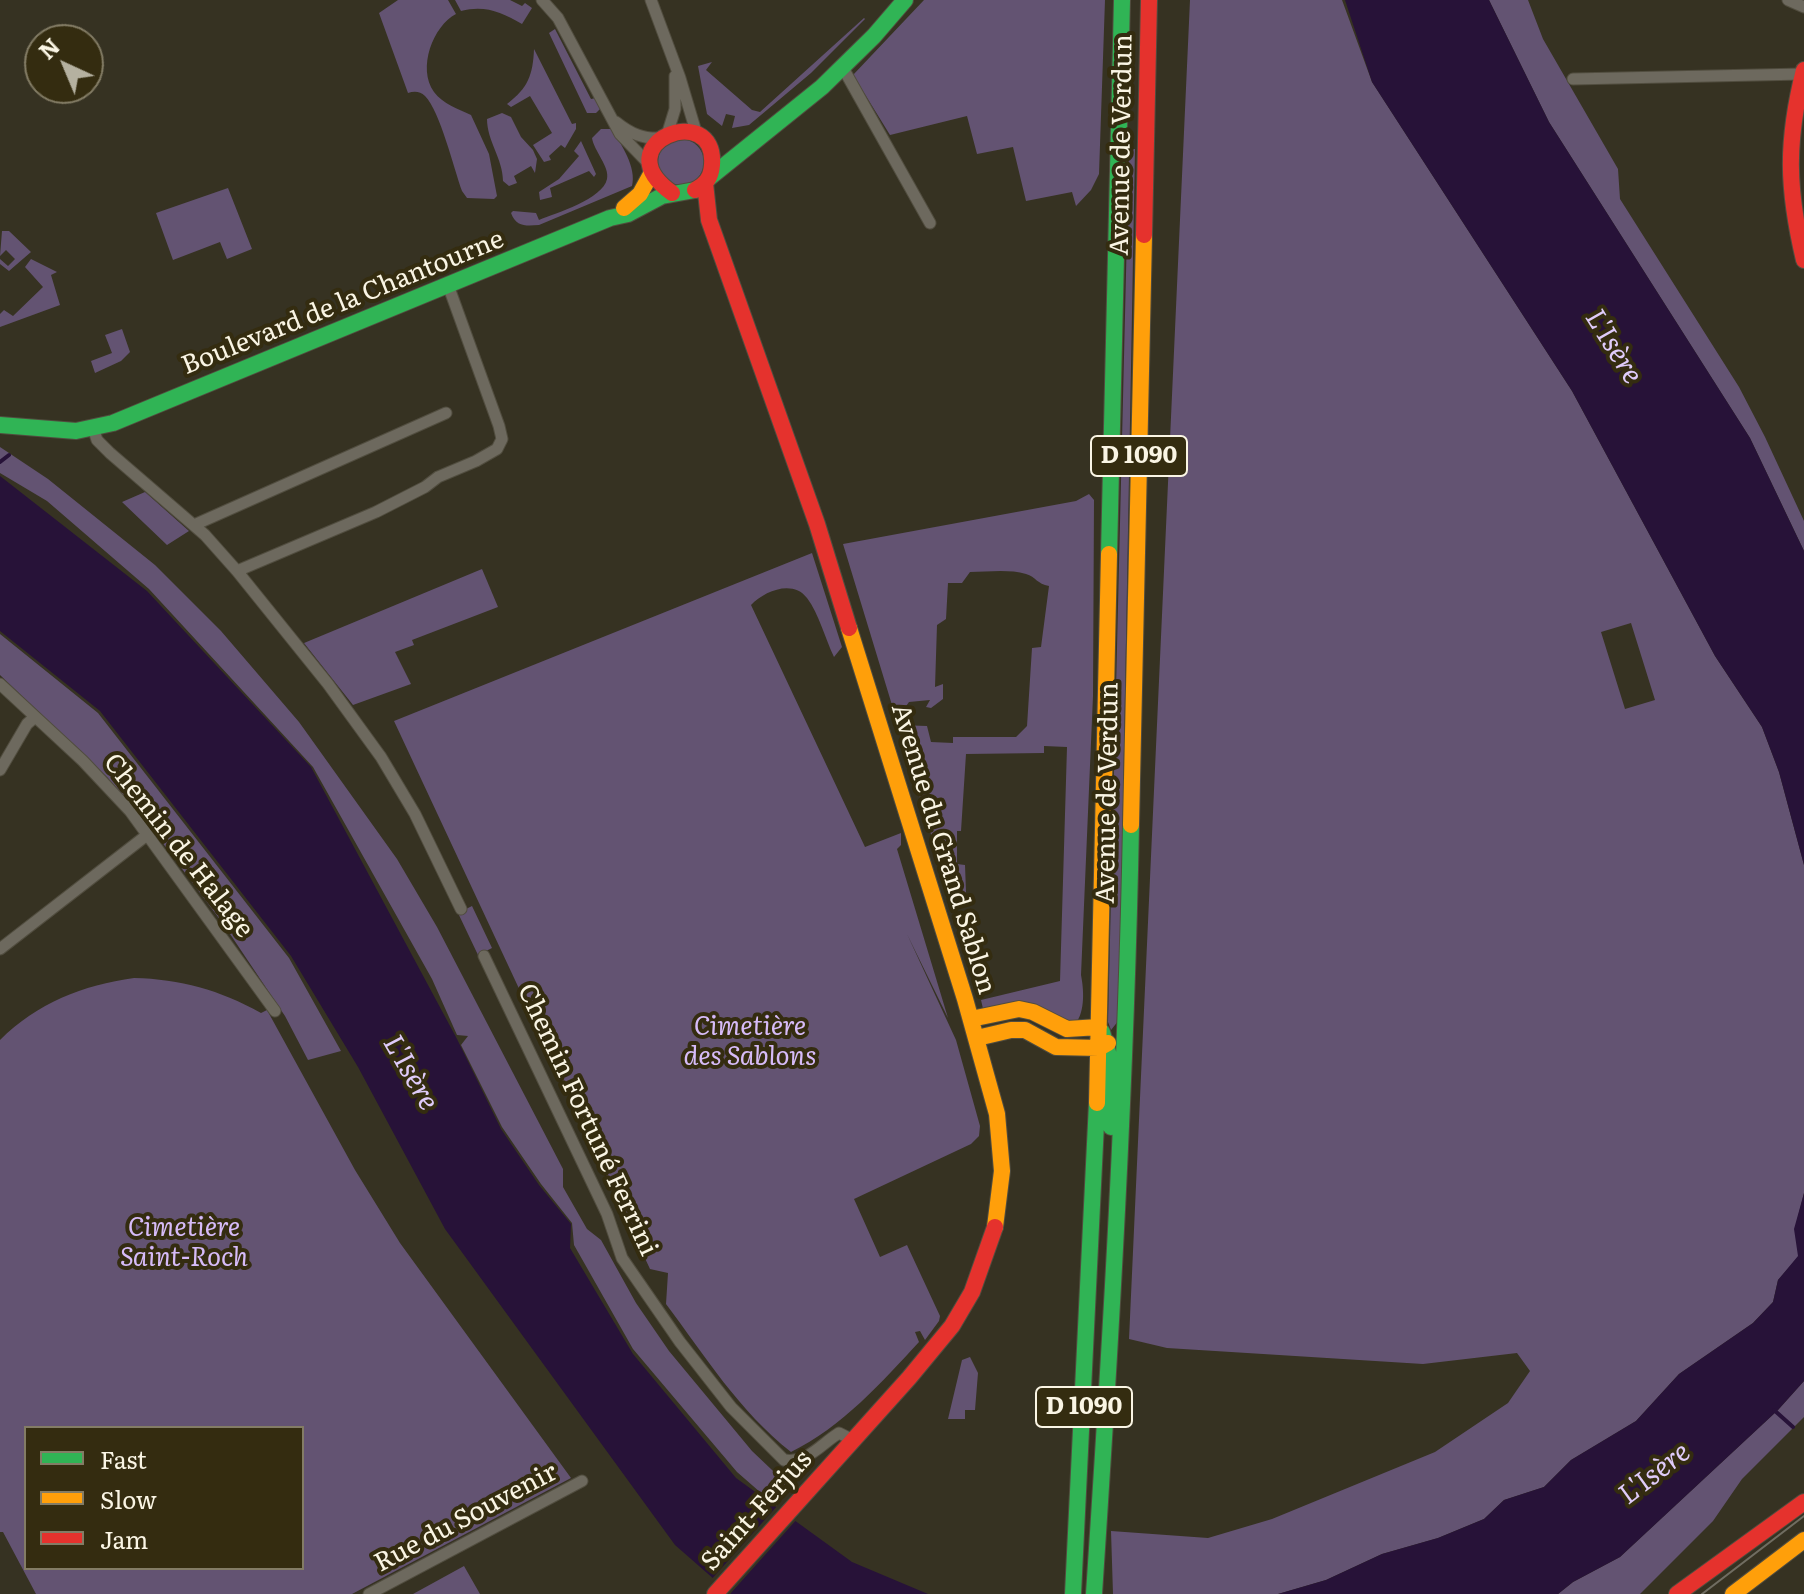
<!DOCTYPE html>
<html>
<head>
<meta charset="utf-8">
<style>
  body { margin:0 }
  #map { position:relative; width:1804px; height:1594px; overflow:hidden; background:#363222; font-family:Literata,serif }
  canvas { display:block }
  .legend { position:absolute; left:24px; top:1426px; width:280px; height:144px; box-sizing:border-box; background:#342c10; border:2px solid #837c65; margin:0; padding:10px 14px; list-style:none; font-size:24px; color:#faf5e4 }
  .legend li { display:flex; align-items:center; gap:16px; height:40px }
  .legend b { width:40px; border:2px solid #837c65 }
  .north { position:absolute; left:24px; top:24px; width:80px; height:80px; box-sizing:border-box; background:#342c10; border:2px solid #837c65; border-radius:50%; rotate:316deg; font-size:22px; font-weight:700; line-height:32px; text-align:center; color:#faf5e4 }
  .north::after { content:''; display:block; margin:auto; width:28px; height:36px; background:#b5b1a0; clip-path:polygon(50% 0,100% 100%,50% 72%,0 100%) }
</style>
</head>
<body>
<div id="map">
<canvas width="1804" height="1594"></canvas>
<ul class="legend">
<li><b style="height:10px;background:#30b455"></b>Fast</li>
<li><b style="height:10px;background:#ff9f0a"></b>Slow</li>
<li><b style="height:10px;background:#e5322d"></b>Jam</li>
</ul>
<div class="north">N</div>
</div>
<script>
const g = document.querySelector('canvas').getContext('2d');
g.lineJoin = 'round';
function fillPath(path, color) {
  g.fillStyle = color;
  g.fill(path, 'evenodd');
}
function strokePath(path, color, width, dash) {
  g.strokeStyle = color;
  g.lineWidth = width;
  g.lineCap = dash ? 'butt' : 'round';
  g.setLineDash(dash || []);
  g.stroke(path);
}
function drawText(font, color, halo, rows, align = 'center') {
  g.font = font + ' Literata,serif';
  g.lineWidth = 8;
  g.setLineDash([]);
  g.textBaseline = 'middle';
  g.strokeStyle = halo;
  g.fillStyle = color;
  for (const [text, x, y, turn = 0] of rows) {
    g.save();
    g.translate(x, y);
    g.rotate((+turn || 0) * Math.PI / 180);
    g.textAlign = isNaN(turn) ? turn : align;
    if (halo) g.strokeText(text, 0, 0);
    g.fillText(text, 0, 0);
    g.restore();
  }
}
fillPath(new Path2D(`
  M398,0H448L456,14C433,26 417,68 434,92C443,104 458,109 471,115L489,154L497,196L494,199L467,198L462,191C454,169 440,111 425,96C420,91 414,91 408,93L379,13Z
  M455,0H510L522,6L525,3L532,8L522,24C501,12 485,5 461,11Z
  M924,0H1105L1099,174L1091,190L1076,206L1072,192L1026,201L1013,147L977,154L967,116L890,135L853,75Z
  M1190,0H1342L1372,82L1572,391L1715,656L1762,727L1779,772L1804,865V1193L1795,1229L1799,1256L1778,1280L1773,1302L1753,1323L1679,1374L1636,1421L1571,1460L1544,1487L1504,1500L1484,1519L1438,1538L1382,1554L1326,1580L1278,1594H1113L1111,1531L1208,1538L1272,1519L1435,1452L1508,1403L1530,1371L1517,1353L1423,1364L1167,1348L1129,1339ZM1631,623L1655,700L1625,709L1601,632Z
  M1489,0H1528L1543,39L1618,169L1620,199L1739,387L1765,437L1804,521V551L1750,438L1549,122Z
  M864,18L865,19L811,73L761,115L749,125L732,128L735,116L726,114L722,126L707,114L698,66L712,62L706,70L752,110L760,112Z
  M555,29L591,99L596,98L601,108L596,113H587L549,33Z
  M534,49L572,124L576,123V129L565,148L561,145L549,156L551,160L544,162L533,145L552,133L530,96L511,107L507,104C528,88 533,75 534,49Z
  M502,113L511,117L521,137L533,150L537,159L535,173L531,166L514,176L517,183L509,186L503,181C503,159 487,141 487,119Z
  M601,129H611C621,143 637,168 632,186L539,225C526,226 516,227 511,213L513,211L536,213L539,220C556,213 603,199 607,179C610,167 594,151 592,138Z
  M658 162a23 23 0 1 1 46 0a23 23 0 1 1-46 0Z
  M581,141L596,174L594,177L589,171L550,188L552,197L540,200L539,192L559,179L579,156L574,151Z
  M1129,149H1135L1119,1020L1111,1030L1108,1022Z
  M228,188L252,249L227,259L220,242L173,260L156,213Z
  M2,231H9L31,252L9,271L0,264V259L8,266L15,259L6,250L0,256Z
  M31,259L57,272L51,275L60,305L0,327V314L4,310L13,316L43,287L25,267Z
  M122,329L130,352L121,361L95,373L91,361L112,353L105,335Z
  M0,447L48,479L155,565L221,631L299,722L397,859L437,927L563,1169V1187L587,1229L601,1240L636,1303L669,1351L752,1451L791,1488L776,1506L737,1472L633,1349L574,1245L572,1223L541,1184L502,1127L461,1045L468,1036L457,1035L432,979L313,767L149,589L47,501L0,473Z
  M145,492L189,531L167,545L122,502Z
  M1089,494L1094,500L1093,696L1081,975C1084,990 1085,1011 1076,1023L984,1013L981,1000L1060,981L1067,747L1044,746V753L966,754L961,831H957V864L965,865L966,892L962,897H954L949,894L898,725L927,726L931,742L953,743V737H1016L1027,726L1032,648L1041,647L1049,586C1037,584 1036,577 1026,574C1009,569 987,572 970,572L962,583H948L946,619L937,625L935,687L943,684V699L931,708L926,707L930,700L909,702L904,709L892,705L843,544L1076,501Z
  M812,553L842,647L834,657C825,638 819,614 807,598C793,579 764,591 751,605L865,847L901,833V845L897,849L948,1018L907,934L956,1040L980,1126L979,1136L971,1144L854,1199L880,1257L907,1245L940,1316L939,1321L925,1340L920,1331L915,1332L919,1342C882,1382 842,1427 791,1452C739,1411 705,1356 666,1304L668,1273L650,1269L394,721Z
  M482,569L498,607L412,640L414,645L395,652L411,684L353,705L304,643Z
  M0,634L98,713L289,958L341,1051L308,1060L285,1016L224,925L156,834L107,777L0,675Z
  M472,906L492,948L478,955L458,913Z
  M134,978C180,979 220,990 261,1013L267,1010L355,1170L400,1243L571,1478L352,1594H36L3,1532H0V1040C37,1003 83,985 134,978ZM26,1428H302V1568H26Z
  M970,1357L978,1373L975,1410H965V1419H948L962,1360Z
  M1804,1381V1417L1742,1479L1713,1521L1640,1594H1558L1573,1582L1620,1557L1778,1410Z
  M464,1566L480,1594H413Z`), '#635372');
fillPath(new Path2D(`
  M1345,0H1489L1549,122L1750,438L1804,551V865L1779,772L1762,727L1715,656L1572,391L1372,82Z
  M0,476L147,591L311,767L457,1039L501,1129L539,1185L571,1224L570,1248L633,1354L736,1478L852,1562L928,1594H731L675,1545L445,1229L358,1067L291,956L100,711L0,631Z
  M1804,1193V1381L1778,1410L1620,1557L1573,1582L1558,1594H1278L1326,1580L1382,1554L1438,1538L1484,1519L1504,1500L1544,1487L1571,1460L1636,1421L1679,1374L1753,1323L1773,1302L1778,1280L1798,1256L1794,1229Z`), '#271238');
fillPath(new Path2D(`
  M779,1504L798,1518L730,1594H725L710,1581Z`), '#363222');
strokePath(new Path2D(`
  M0,462L9,455
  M1774,1410L1793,1427`), '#271238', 4);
const street = new Path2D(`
  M542,0L558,18L620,134L650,165
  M651,0L680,78L697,135
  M1788,0L1804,7
  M843,68L930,223
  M1573,79L1803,74
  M616,122C631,134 643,139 661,138
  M667,135L675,109V76
  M93,428L97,440L110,453L205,535L237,571L328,684L381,757L415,814L461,909
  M194,525L446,413
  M237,571L376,512L425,487L438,477L476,461L497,449L502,439L499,426L448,285
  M0,684L83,761L130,811L275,1011
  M0,770L27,724L35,717
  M0,949L147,835
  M484,956L607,1214L622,1258L680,1342L731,1407L784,1460C807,1464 821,1444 839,1433L853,1440
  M369,1594L582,1481`);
const fast = new Path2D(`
  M709,178L822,87L874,36L905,0
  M0,425L76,431L113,423L610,218L628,214L662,196L695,190
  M1109,554L1122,0
  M1102,1032L1112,1066L1111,1127
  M1073,1594L1097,1103
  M1094,1594C1111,1338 1126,1082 1131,825`);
const slow = new Path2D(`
  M624,208L640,194L651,174
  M849,628L965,999L997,1114L1002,1171L995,1227
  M1131,825L1144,235
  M971,1019L1019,1009L1033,1012L1067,1029L1099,1027
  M977,1038L1011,1030H1025L1056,1047L1099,1048L1108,1043
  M1097,1103L1109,554
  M1733,1594L1804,1540`);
const jam = new Path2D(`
  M1804,70C1786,142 1787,188 1804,260
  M705,183L709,220L817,524L849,628
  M672,193C602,143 717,99 712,165C711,178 706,184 695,190
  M1144,235L1149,0
  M715,1594L909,1378L952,1326L972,1292L995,1227
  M1677,1594L1804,1502`);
strokePath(street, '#514d3f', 13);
strokePath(fast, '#514d3f', 18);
strokePath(slow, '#514d3f', 18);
strokePath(jam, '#514d3f', 18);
strokePath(street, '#6d695e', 11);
strokePath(fast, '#30b455', 16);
strokePath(slow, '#ff9f0a', 16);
strokePath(jam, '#e5322d', 16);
strokePath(new Path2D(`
  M1702,1594L1804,1516`), '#706d61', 2);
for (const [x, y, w] of [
  [1139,456,96],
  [1084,1407,96]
]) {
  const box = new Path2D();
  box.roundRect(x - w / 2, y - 20, w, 40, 6);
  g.fillStyle = '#342c10';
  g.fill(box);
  strokePath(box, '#faf5e4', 2);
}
drawText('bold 24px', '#faf5e4', null, [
  ["D 1090",1139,456],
  ["D 1090",1084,1407]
]);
drawText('26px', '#faf5e4', '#342c10', [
  ["Avenue de Verdun",1122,145,-89],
  ["Boulevard de la Chantourne",343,303,-22],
  ["Avenue de Verdun",1108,793,-89],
  ["Chemin de Halage",178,846,52],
  ["Avenue du Grand Sablon",943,849,73],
  ["Chemin Fortuné Ferrini",587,1120,65],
  ["Saint-Ferjus",757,1511,-48],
  ["Rue du Souvenir",466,1518,-28]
]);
drawText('italic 26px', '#d6bbf8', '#342c10', [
  ["Cimetière",750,1027],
  ["des Sablons",750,1057],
  ["Cimetière",184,1228],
  ["Saint-Roch",184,1258]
]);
drawText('italic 28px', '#dfcbf9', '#342c10', [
  ["L'Isère",1613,347,58],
  ["L'Isère",410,1073,60],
  ["L'Isère",1655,1474,-38]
]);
</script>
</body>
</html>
